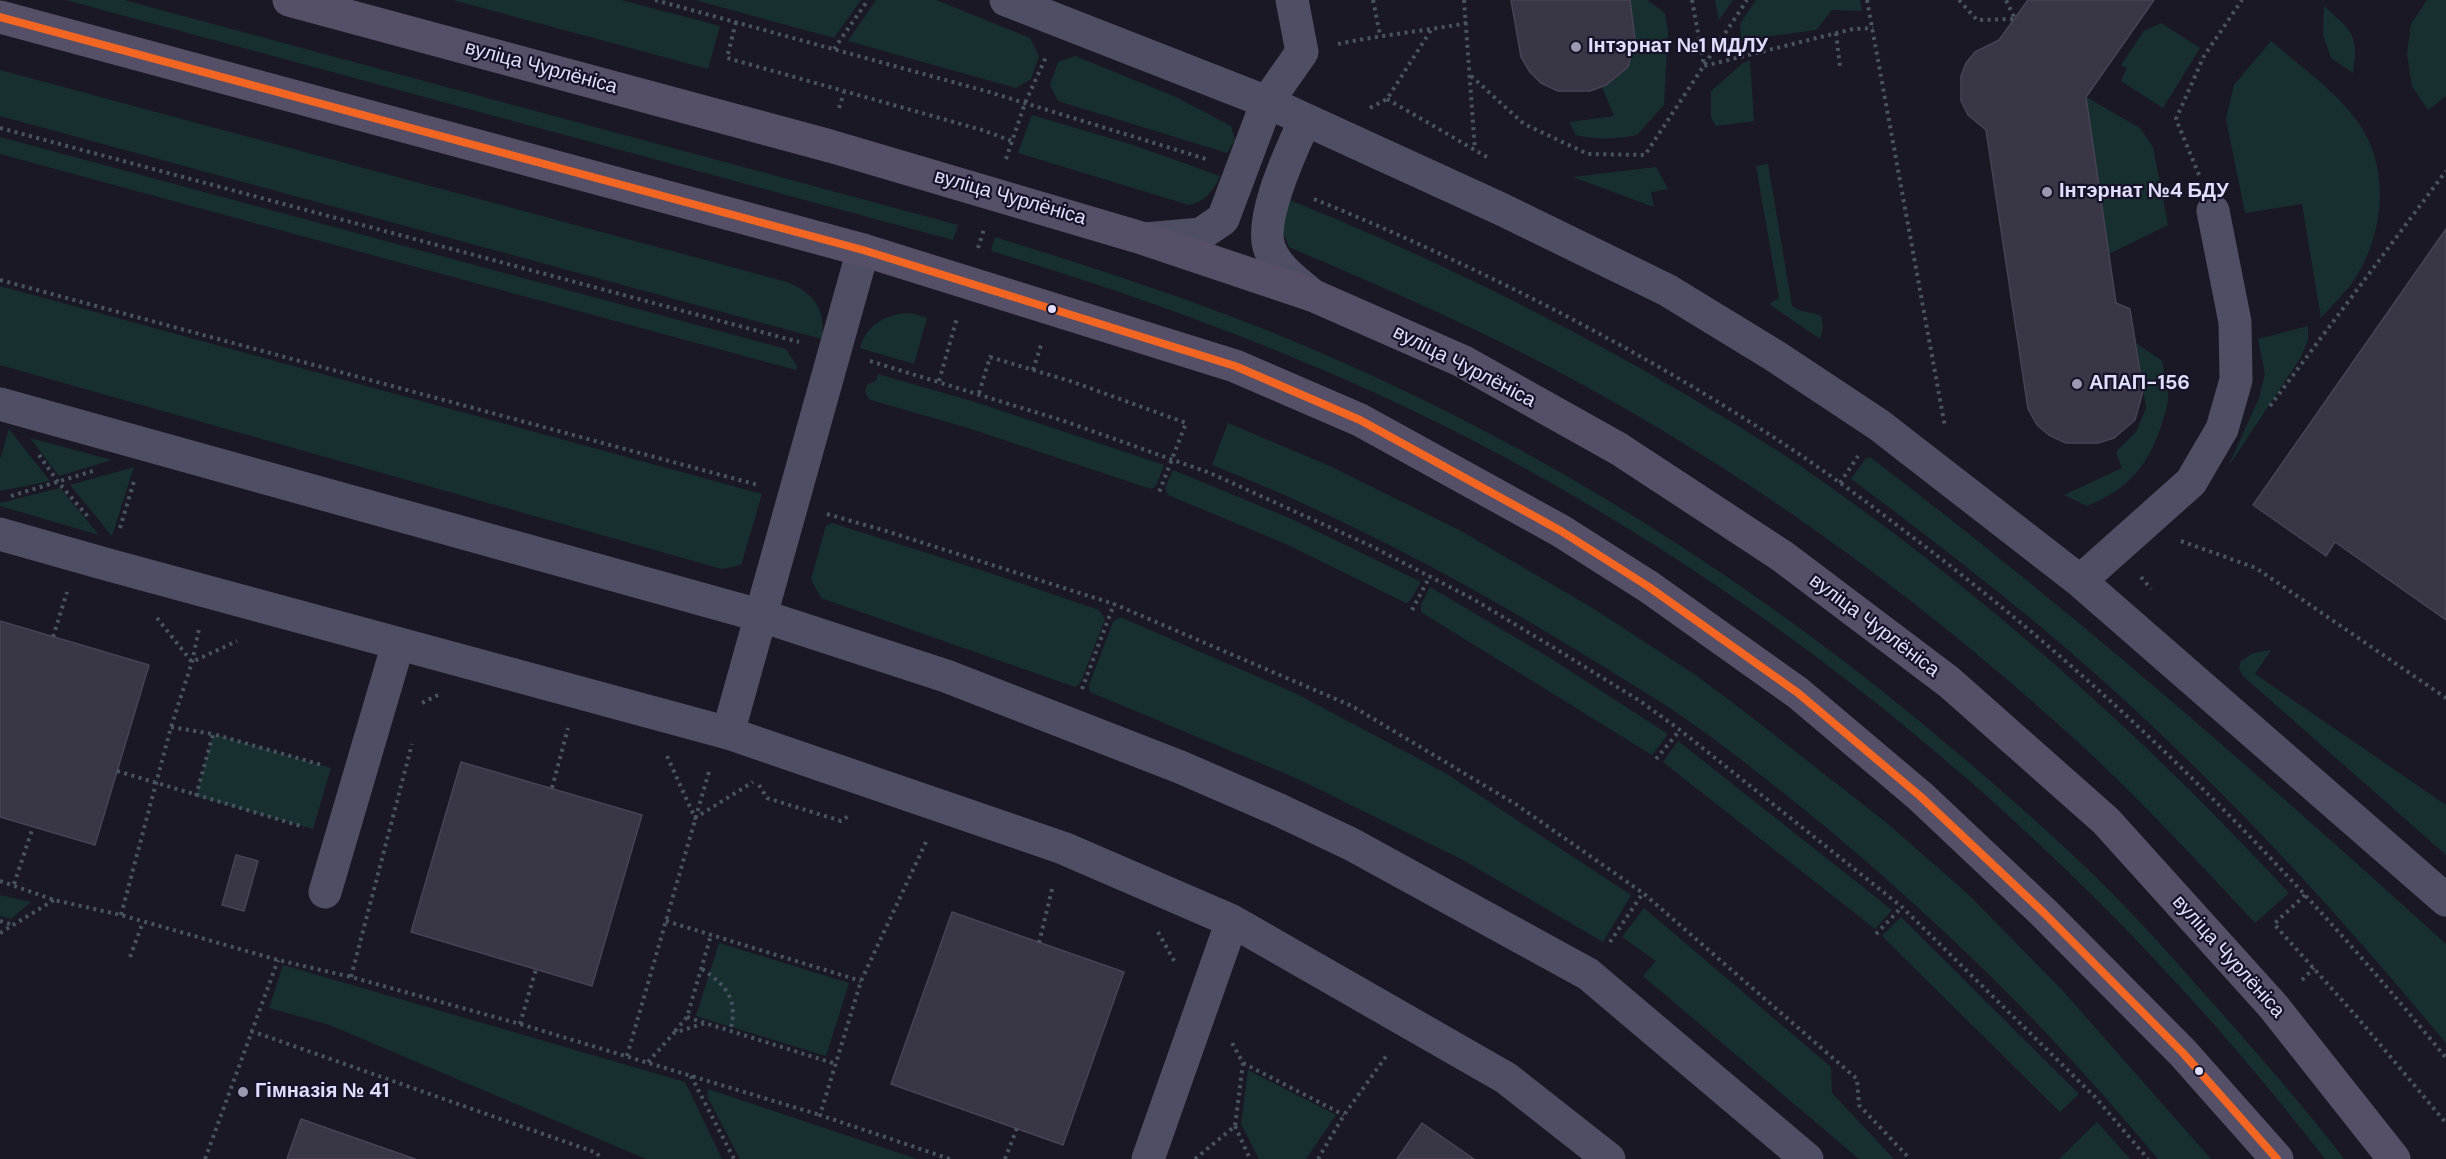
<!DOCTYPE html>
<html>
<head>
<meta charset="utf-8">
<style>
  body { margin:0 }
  canvas { display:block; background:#1a1824 }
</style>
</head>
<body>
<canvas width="2446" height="1159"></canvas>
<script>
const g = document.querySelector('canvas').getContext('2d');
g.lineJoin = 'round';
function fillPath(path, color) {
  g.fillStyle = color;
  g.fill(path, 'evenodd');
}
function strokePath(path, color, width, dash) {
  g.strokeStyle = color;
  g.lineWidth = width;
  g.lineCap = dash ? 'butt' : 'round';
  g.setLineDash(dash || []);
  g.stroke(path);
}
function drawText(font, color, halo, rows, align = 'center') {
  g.font = font + ' "DM Sans",sans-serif';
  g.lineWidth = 4.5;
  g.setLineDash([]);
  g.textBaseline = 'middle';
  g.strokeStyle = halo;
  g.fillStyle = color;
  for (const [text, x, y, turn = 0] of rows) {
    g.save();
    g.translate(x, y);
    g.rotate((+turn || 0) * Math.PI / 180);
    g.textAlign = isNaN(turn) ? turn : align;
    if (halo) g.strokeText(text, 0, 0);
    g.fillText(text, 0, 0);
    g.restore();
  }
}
fillPath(new Path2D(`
  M66,0H124L958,225L953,240Z
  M453,0H621L720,26L708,69Z
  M695,0H861L834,38Z
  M876,0H936L1030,38L1039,56L1031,79L1016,88L848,41Z
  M1630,0H1647L1665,13L1668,32L1664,105L1637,135C1617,139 1595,140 1576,135L1569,122L1614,116L1602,87C1643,62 1635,42 1630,0Z
  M1715,0H1733L1719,20Z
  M1756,0H1860L1862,11L1832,10L1816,30L1741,40L1740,24Z
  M2427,0H2446V96L2428,110L2412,86L2407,54L2411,24Z
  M2324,6C2352,32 2359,33 2353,73L2331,58L2323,35Z
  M2161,23L2200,48L2163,108L2121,81L2127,68L2121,65L2144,31Z
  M2271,41C2302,68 2341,94 2363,130C2391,177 2382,240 2352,283C2343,295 2331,306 2321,318L2302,204L2245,213L2226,119L2234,85Z
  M1075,56L1176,97L1231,126L1235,140L1227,153L1058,101L1050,85L1058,62Z
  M1750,60L1754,121L1716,126L1711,118V91L1743,63Z
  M0,70L787,282C814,293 826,309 822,339L0,116Z
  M2086,97L2140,128L2153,147L2168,225L2109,254Z
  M1032,115L1133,145L1220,176C1213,191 1206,201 1189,205L1018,153Z
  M0,137L786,349L797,366L796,370L0,154Z
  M1768,164L1792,306C1801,313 1810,311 1821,316L1823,328L1820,339L1769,304L1779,298L1756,166Z
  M1656,167L1668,189L1651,192L1654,207L1573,177Z
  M1287,199C1408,247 1525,304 1638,367C1692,398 1745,429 1796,463C1977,587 2141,733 2289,893L2255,923C2202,866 2149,809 2093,756C1940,614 1770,488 1587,387C1491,334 1390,290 1289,247L1281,227Z
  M995,237C1101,270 1207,304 1310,348C1545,448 1758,584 1953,749C2016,803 2080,858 2137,919C2167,951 2196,985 2226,1018C2267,1065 2307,1110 2344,1159H2325C2099,865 1803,612 1474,441C1320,361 1156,301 991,251Z
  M0,286L762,494L741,565L722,569L0,365Z
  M911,313L927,318L914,364L860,348C866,325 887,313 911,313Z
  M2308,326V340L2301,357L2228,467L2259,398L2265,374L2258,339Z
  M2136,343L2162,361C2164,373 2168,385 2168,397C2168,405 2165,413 2163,420C2150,464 2129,489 2087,506L2064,495L2122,468L2116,452L2136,432L2146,408Z
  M878,374L978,403L1164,465L1156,486L1151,489L968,428L871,400C865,396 864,390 868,384L876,381Z
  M1228,423L1332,467L1461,531L1594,609L1697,676L1745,712L1888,824L1970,896L2062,990L2211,1159H2158C2025,998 1871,855 1703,731C1665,703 1623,679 1583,654C1464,581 1342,516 1212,465Z
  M9,429L50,481L0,491V459Z
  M30,438L112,460L59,476Z
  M1870,457C2070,609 2260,775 2446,944V1043C2348,925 2246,812 2133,708C2044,625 1948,551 1851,479L1866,458Z
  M134,467L112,536L70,485Z
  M1173,470L1294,520L1421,582L1410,601L1406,603L1286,544L1168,495L1165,488Z
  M60,488L99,535L0,506V503Z
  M832,523L993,574L1099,610L1105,619L1081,682L1075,687L821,598L811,579L826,526Z
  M1430,587L1550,658L1668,734L1652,755L1421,612V605Z
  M1120,617L1295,693L1447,774L1631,895L1603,942L1463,860L1298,779L1090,692L1089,685L1113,622Z
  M2271,650L2255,674L2446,805V855L2243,676L2239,668L2241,661L2253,653Z
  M213,734L331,768L313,829L196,796Z
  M1678,741L1892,910L1875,929L1663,762Z
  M0,895L31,902L11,919L0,916Z
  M1644,908L1831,1067L1832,1093L1894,1159H1859L1643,976L1656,961L1622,937Z
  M1901,917L2079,1094L2060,1112L1882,936Z
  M719,943L849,983L826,1056L696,1016Z
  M283,965L685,1082L722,1159H646L327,1024L269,1008Z
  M1248,1070L1336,1115L1306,1159H1259L1241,1124Z
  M708,1089L917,1159H740L707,1096Z
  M2097,1122L2130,1159H2059Z`), '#172f2f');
const building = new Path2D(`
  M1511,0H1630L1635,39L1628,67L1606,85L1590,91H1558L1541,83L1530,72L1521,57Z
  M2028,0H2154L2086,97L2116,303L2130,309L2143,391L2135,420L2114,438L2098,443H2066L2049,435L2037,425L2028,409L1986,130L1968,115L1961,101V76L1966,63L1975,52L1999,40Z
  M2446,229V620L2335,542L2326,556L2253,505Z
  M0,621L149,665L95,845L0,817Z
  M461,762L642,815L592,986L411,932Z
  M236,855L258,861L244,911L222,905Z
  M952,912L1124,972L1063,1145L891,1084Z
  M301,1119L415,1159H287Z
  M1422,1123L1474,1159H1397Z`);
fillPath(building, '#393645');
strokePath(building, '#474356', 1.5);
strokePath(new Path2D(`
  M655,0L989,92L1206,159
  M1373,0L1380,35
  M1464,0L1475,150
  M1692,0L1704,66L1853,29L1873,28
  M1867,0L1945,427
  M1959,0L1977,20L2015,19L2006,0
  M736,22L727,58L982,130L1012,141
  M1836,33L1840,67
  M1338,44C1381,35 1424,31 1467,23
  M834,49L868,0
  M1471,76L1524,124L1588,154L1645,155L1747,0
  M1387,99L1487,157
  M839,108L844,92
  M1370,108L1387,99L1431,30
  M0,128L799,342
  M1006,159L1025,103L1046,57
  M2199,175L2176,119L2204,56L2242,0
  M1314,199C1483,268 1648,353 1799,454C1843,484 1885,516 1927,548C2121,696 2292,869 2446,1058
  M978,248L984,229
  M0,280L758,485
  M870,361L1064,421L1210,473L1371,546L1473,599L1556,649L1640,701L1680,730L1902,907L2095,1097L2148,1159
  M1033,370L1041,345
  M939,381L957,318
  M979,393L990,357L1073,382L1186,423L1158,495
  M2270,406L2446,171
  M39,455L58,482L90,519
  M1840,483L1858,456
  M11,496L93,471
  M827,514L886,531L1114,604L1352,706L1517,805L1643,893L1857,1079L1859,1105L1910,1159
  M120,528L134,481
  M2181,541L2256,568L2446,698
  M2141,577L2151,589
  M1412,610L1430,576
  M157,618L192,662L237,641
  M53,637L67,592
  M1082,689L1114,604
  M422,703L438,695
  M171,727L213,734
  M667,756L695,818L753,782
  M1656,759L1680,730
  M117,771L304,827
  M759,785L767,798L841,821L850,815
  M552,788L568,728
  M196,796L213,734L322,765
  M926,842L861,981L820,1115L950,1159
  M0,881L54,900L121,915L278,960L351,977L520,1024L820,1115
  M14,884L33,827
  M2305,895L2274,924L2357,1017L2446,1123
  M121,915L171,727L192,662L199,629
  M0,921L13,925
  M666,921L861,981
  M1158,932L1176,964
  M0,933L54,900
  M1876,934L1902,907
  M1610,942L1643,893
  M1039,943L1053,885
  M130,957L143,922
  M702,969C726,985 739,1000 730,1031
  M351,977L412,744
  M2302,980L2314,968
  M687,1017L705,1023
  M520,1024L536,969
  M251,1031L597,1153L601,1159
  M675,1031L687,1017L711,935
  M627,1056L710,768
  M648,1062L674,1033L705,1023L836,1064
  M1243,1063L1344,1115
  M691,1076L734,1159
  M1235,1126L1250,1159
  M205,1159L278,960
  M1005,1159L1017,1128
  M1195,1159L1235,1126L1243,1063L1231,1041
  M1318,1159L1344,1115L1387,1055`), '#485460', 4, [3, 4.5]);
strokePath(new Path2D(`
  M1006,0L1267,102L1501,209L1667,290L1775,356L1879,425L2080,581L2446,900
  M1305,120C1292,149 1256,223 1271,252C1280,271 1297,282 1312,295
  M1145,239L1201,234L1223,219L1267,102L1302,52L1292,0
  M0,404L762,616L946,676L1180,767L1277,809L1351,844L1588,974L1807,1159
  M0,534L109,565L728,733L1063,848L1232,921L1506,1078L1609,1159
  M2080,581L2191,482L2222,429L2236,380L2235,322L2213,211
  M728,733L863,250
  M325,892L398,644
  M1148,1159L1232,921`), '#4e4e64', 33);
strokePath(new Path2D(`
  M289,0L830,146L1145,239L1312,295L1462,361L1619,449L1782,556L1949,682L2106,821L2273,1006L2394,1159
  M0,17L863,250L1235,366L1360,420L1561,531L1649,587L1798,693L1920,796L2044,913L2183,1053L2277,1159`), '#564f68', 33);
strokePath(new Path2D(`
  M0,17L863,250L1235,366L1360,420L1561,531L1649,587L1798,693L1920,796L2044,913L2183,1053L2277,1159`), '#f26522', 8);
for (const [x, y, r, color] of [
  [1576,47,6,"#9b98b1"],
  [2047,192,6,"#9b98b1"],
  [1052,309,5,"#e0ddfd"],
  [2077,384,6,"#9b98b1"],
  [2199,1071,5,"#e0ddfd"],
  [243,1092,6,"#9b98b1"]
]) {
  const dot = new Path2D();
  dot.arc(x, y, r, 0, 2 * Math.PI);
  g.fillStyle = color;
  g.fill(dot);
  strokePath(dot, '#161329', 2);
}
drawText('bold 20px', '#e0ddfd', '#161329', [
  ["Інтэрнат №1 МДЛУ",1588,47],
  ["Інтэрнат №4 БДУ",2059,192],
  ["АПАП-156",2089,384],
  ["Гімназія № 41",255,1092]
], 'left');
drawText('20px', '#e0ddfd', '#161329', [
  ["вуліца Чурлёніса",541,68,15],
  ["вуліца Чурлёніса",1010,198,16],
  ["вуліца Чурлёніса",1464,367,27],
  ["вуліца Чурлёніса",1874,626,37],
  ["вуліца Чурлёніса",2228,957,48]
]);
</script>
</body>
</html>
